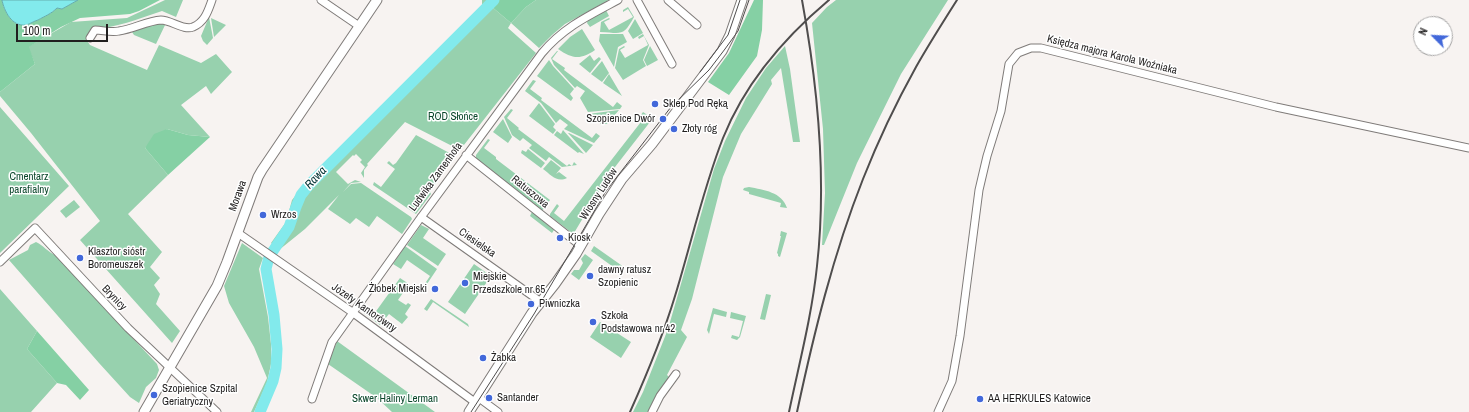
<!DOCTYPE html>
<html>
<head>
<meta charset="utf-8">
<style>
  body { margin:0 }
  #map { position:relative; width:1469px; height:412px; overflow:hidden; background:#f7f3f1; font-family:"Archivo Narrow",sans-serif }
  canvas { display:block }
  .north { position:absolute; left:1413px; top:16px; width:40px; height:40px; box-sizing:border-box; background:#fff; border:1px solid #a6a5a5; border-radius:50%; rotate:294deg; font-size:11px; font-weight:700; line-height:16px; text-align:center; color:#211f1f }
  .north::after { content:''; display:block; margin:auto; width:14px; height:18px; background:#4268da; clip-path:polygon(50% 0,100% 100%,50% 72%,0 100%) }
  .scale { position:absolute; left:16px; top:24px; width:92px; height:18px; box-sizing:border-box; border:2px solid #211f1f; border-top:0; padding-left:5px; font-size:12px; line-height:14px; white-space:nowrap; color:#211f1f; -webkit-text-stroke:3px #fff; paint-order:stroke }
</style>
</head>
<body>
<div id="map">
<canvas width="1469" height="412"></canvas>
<div class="north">N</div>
<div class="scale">100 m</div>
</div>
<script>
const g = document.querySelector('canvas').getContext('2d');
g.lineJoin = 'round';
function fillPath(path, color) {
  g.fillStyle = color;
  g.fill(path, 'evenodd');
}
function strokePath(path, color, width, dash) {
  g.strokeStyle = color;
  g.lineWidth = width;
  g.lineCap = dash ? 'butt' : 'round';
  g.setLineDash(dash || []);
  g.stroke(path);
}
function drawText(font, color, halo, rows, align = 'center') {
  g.font = font + ' "Archivo Narrow",sans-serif';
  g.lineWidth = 3;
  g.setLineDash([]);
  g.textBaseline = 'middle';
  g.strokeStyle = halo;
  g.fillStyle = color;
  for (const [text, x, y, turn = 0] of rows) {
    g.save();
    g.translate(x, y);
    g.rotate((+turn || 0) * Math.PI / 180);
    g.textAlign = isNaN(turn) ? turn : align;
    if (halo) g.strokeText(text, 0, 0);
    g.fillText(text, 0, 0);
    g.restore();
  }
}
fillPath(new Path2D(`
  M165,0H183L176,17L162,11C138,19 116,28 91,29L86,39L90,45L147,70L159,45L201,63L216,54L232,72L211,94L206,86L181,105L210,137L188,135L167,129L145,148L168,175L128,214L162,252L150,267L160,278L154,285L160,294L156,304L180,331L172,343L80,240L100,221L31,133L0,96V92L35,64L28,47L71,22L127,18Z
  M482,0H499L492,7L511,23L526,7L536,0H609L565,24L552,35L539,48L511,23L508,28L536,53L460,150L405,122L367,164L368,165L364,170V178L361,173L365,167L360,162L362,160L356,154L354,156L353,155L336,172L348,184L355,180L361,182L351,183L343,192L351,184L361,183L411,217L412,219L402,234L377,216L369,227L356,218L350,224L328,209L339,195L305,229L279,250L271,243L286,222L292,200L303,186L482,5Z
  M836,0H948L901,74L857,163L824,245H822L825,193L823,129L812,23L827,7Z
  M628,7L634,17C623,37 622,33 600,32L601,22L609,18L610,19L604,22L609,30L633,17L628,9L623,12V10Z
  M606,10L609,16L590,27L587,23L588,20Z
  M209,17L213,38L207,45L203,41L201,36Z
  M211,18L226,25L214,37Z
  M635,19L643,33L633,39L628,31Z
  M158,23H166L156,44L134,35L132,32L133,31Z
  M582,29L595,50C581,60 572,59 558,49L570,37Z
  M600,34H623L627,42L618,47L614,67L599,41Z
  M643,34L649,45L643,60L646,66L623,80L615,68L619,49L624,46L625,47L620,50L625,58L648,45L644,36L639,39L638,37Z
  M650,46L658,60L647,66L644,60Z
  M785,46L790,69L800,142H793L781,68L771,80L772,84L741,134L723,177L692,299L681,330L687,337L667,375L669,377L649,412H633L643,392L668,329L714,169L725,141L746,98L766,68Z
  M557,51H558L552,59L565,68L564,70L613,107L617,102L622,106L620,109L588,112L580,98L585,91L577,86L575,88L554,65L551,58Z
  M590,55L594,61L599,57L601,59L590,73L579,64Z
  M549,60L553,66L574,89L570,94L573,98L571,101L537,76Z
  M602,61L609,73L602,82L591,74Z
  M609,74L622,96L603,83Z
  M533,80L536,81L530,89L542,98L541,100L592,138L596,133L600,136L594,143L564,129L568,125L560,119L556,123L541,103L525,91Z
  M539,103L555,124L553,127L556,130L553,134L529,116Z
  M0,107L69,186L0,253Z
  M511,109L513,110L507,118L519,128L518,129L567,166L569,164L572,166L574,162L577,165L562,167L549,157L546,161L529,148L532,145L523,138L520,141L512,135L504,117Z
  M619,110L607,124H601L588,114Z
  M643,112L652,118L649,121L650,122L608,176L574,233H572L550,216V214L557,204L559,206L554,213L564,221L644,118L641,115Z
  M503,119L512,137L508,143L493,132Z
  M563,130L584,154L579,152L578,153L554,135L557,131L561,134Z
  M568,133H569L593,145L586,153Z
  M416,135L455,156L430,192L431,194L416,214L373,185L374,182L381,187L395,169L387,163L389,161L393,165L396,163Z
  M488,139L490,140L484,148L496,157V159L550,200L542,211L476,158V155Z
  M528,149L545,163L541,168L521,153L522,150L526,152Z
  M551,160L561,168L556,174L559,172L567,178C557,183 551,175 543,169Z
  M749,187C764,190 782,192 787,208L780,207L781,203L749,194V192L743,190L744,188Z
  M74,200L80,207L66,218L60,211Z
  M532,212L554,230L552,233L530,216Z
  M421,225L429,229L423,238L446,254L438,266L407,245Z
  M781,231L787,233L780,257L778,256V254L777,253L781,236H780Z
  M36,242C44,246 48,252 55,255L157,364L159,370L156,378L146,387L139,403L130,397L99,363L9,260L28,250L30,245Z
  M242,243L263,258L259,269L268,317L271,344V364L267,383L254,412H251L267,378L254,347L229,303L224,286Z
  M405,246L437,269L427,284L424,285L430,276L407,260L401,269L393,264Z
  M594,246L621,265L623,267V270L619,271L591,251Z
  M585,254L593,260L579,280L571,274L574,270H579L583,263L581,259Z
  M474,264L491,276L465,314L448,302Z
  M400,278L409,284L398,300L406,305L408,303L411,305L405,314L408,317L402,324L389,314L380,325L360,310L363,306L374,314Z
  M0,289L37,331L27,349L57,383L31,412H0Z
  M766,294L771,295L765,320L760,319Z
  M431,299L468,324L469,327L433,302L427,311L424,309Z
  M713,308L727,312L726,317L714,314L709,334L707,330Z
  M731,312L746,316L740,337L737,340L731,338L732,335L739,337L743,321L730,318Z
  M600,322L631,342L621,358L590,337Z
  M337,341L435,412H392L377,398L328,364Z`), '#97d1ae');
fillPath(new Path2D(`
  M0,0H2C4,11 12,27 26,25C30,24 34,21 38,20C45,16 51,14 57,8L62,9L78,0H160L139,11L130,14L80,18L61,27L29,47L35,64L0,92Z
  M499,0H536L526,7L511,23L492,7Z
  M754,0H763L762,30L757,56L729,95L708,82L729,53Z
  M167,129L188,135L210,137L168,175L145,148L154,134Z
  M37,331L89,390L80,400L66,385L57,383L27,349Z`), '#85d0a4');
const water = new Path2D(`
  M2,0H78L62,9L57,8C51,14 45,16 38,20C34,21 30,24 26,25C12,27 4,11 2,0Z`);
fillPath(water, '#82eaec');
strokePath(water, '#65adae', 1);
strokePath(new Path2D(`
  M260,412L273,381L276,368L277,349L274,315L266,269L269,257L289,227L296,207L301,195L309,185L494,0`), '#82eaec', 11);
const minor = new Path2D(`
  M321,0L359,26
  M637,0L672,64
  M668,0L697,25
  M90,38L95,30C103,30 111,33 119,31C133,29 147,21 161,20C171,20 184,31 193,27C205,22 208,11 212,0
  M466,155L581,246
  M421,217L541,302
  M238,233L352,312L476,403
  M0,262L35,228L128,328L217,412
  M479,398L498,412
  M312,399L332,342L419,220L542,53C564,27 588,16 618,0
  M652,412L660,396L676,374
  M938,412L952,381L960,336L979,190L987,156L1001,111L1009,64L1018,53L1031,48H1041L1276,107L1469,148`);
const tertiary = new Path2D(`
  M144,412L217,286L227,262L258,177L262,170L377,0
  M469,412L532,313L555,284L576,254L599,214L622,179L652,144L722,51L730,35L742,0`);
strokePath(minor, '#7f7b79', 9);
strokePath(tertiary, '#7f7b79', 11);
strokePath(minor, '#fff', 7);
strokePath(tertiary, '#fff', 9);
strokePath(new Path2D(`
  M700,72L728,35L740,0
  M471,412L534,314L606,191L671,107L709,70L725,49L738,31L749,0`), '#4f4d4d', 1);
strokePath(new Path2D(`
  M630,412C647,374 663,336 675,296C691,244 703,189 723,138C745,83 785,37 829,0
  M789,412C799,364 812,315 817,266C827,177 818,87 802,0
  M797,412C814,333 833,255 863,179C878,141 896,103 916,67C929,44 943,22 957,0`), '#4f4d4d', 2);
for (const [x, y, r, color] of [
  [655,104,4,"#4268da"],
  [663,119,4,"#4268da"],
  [674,129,4,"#4268da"],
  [263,215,4,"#4268da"],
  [560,238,4,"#4268da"],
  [80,258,4,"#4268da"],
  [590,276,4,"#4268da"],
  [465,283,4,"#4268da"],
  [435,289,4,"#4268da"],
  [531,304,4,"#4268da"],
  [593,322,4,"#4268da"],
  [483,358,4,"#4268da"],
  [154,395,4,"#4268da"],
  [489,398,4,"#4268da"],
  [980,399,4,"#4268da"]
]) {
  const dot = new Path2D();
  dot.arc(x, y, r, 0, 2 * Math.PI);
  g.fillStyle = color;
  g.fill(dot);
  strokePath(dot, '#fff', 1.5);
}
drawText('11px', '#211f1f', '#fff', [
  ["Księdza majora Karola Woźniaka",1112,55,14],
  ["Ludwika Zamenhofa",436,177,-54],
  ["Ratuszowa",530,192,39],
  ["Wiosny Ludów",599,194,-57],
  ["Morawa",238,196,-70],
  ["Ciesielska",477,243,35],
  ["Brynicy",114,298,46],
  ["Józefy Kantorówny",364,308,35]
]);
drawText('11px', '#211f1f', '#fff', [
  ["Sklep Pod Ręką",663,104],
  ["Szopienice Dwór",655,119,"right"],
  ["Złoty róg",682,129],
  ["Wrzos",271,215],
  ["Kiosk",568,238],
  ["Klasztor sióstr",88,252],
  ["Boromeuszek",88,265],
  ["dawny ratusz",598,270],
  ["Szopienic",598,283],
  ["Miejskie",473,277],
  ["Przedszkole nr 65",473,290],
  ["Żłobek Miejski",427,289,"right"],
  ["Piwniczka",539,304],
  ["Szkoła",601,316],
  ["Podstawowa nr 42",601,329],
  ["Żabka",491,358],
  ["Szopienice Szpital",162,389],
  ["Geriatryczny",162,402],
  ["Santander",497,398],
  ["AA HERKULES Katowice",988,399]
], 'left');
drawText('11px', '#0b472b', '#fff', [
  ["ROD Słońce",453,117],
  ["Cmentarz",29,177],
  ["parafialny",29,190],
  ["Skwer Haliny Lerman",395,399]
]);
drawText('italic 12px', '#003233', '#fff', [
  ["Rawa",316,178,-47]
]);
</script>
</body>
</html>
